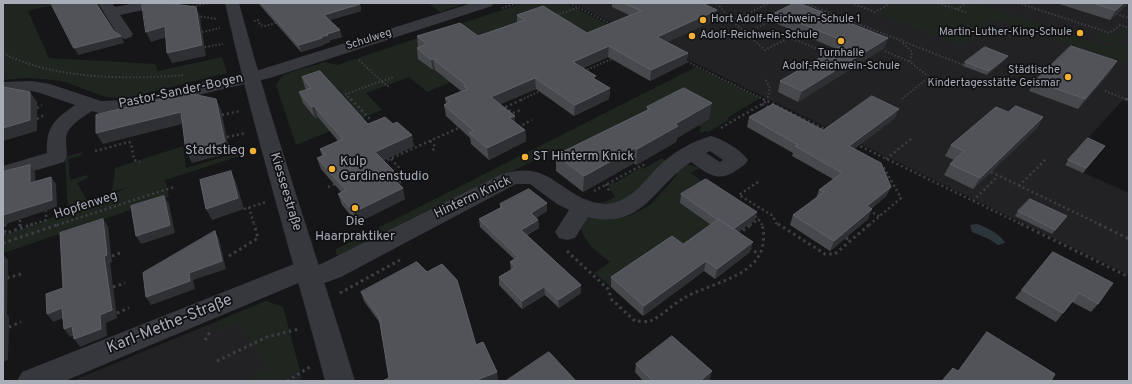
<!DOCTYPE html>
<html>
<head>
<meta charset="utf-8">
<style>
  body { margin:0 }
  #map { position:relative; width:1132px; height:384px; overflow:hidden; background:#161618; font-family:Overpass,sans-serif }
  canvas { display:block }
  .frame { position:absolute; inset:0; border:4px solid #a8adb8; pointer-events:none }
</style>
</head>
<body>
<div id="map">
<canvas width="1132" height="384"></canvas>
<div class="frame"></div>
</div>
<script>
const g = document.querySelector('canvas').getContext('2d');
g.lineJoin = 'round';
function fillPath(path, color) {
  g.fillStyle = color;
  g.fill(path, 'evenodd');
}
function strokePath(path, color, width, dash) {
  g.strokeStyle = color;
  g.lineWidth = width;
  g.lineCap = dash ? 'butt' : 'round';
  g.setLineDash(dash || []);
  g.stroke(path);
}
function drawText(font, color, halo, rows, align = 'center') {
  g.font = font + ' Overpass,sans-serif';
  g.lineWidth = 3.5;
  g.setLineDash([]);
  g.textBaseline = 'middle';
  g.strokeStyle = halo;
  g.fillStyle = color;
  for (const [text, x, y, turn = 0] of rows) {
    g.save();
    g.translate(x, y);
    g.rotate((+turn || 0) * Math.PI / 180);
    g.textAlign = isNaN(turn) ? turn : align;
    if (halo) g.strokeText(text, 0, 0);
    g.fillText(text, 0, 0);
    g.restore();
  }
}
fillPath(new Path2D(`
  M572,3H1129V93L1127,96L1129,97V102L1123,100L1064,164L1129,193V275Z
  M266,301L283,307L302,379L299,381H72Z`), '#222225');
fillPath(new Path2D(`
  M3,3H60L28,11L49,58L155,64L158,71L222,57L227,73L131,97L114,98L103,96L65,82L54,80L27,78L3,80Z
  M428,3H467L440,12Z
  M523,3H565L609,25L537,55L419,46L429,55L432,70H435L445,78L459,79L427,92L409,77L366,93L382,110L296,145L276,85L282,76L291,72L325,62L337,65Z
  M894,3H977L1108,47L1116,43L1095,36L1103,30L1124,37L1119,31L1123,27L1129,29V38L1125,37L1118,44L1124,46L1129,41V64L992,19L960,45L877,13Z
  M696,67L760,98L727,118L729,120L708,132L705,131L702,133L698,130L702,128L698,125L709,119L561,153L559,149L549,153L340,257L336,254V249Z
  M183,146L186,168L230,155L231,151L239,149L240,156L165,180L169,197L3,253V235L34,225L68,211L65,157L82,152V155L68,159L70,180L87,175L88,178L77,183L87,200L115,193L129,187L112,192L115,168Z
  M662,158L666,161L630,199L606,206L583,200L586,198C596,206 605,203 615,197L608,185L613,182L615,183L641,167L643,169Z
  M684,165H691L700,168L691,173L708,185L680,203L717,229L682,254L671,246L611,287L594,273L610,262C597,251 580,240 580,221L590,215H606L610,220L629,216L650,205L677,175L675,171Z
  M266,301L283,307L300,371L284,381H249L268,368L238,321L219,331L215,325L223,319Z`), '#1e261f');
fillPath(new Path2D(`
  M976,224C984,225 1003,236 1005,243L998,245L989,239L972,232L970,225Z`), '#2c353c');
strokePath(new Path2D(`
  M569,3L611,24
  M717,3L732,21L765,50L799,33
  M805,3L966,66
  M851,3L875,12L891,3
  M938,3L968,13
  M1018,3L1110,33L1120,25L1129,28
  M189,7L210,3
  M502,8L518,3
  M957,9L966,3
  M1116,14L1129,18
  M556,15L577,8
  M197,16L218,19
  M254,21L258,20L260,25L265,26L279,22
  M732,21L769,3
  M202,32L220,28
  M747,32L776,19
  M779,33L830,54
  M205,47L223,44
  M885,51L910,62
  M3,53C51,79 129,80 183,75
  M359,60L387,86H389
  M684,60L765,100
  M584,71L614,58
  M766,80L770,88L767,100
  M1105,91L1128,100
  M902,99L929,77L910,62L912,52L903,43
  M351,100L346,94L393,77
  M521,100L542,90`), '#3d3f44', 2, [1.5, 2]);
strokePath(new Path2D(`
  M351,99L370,119
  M763,99L829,131
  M1126,99L1129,100
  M762,104L770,108
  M505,107L513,113L519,111L521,113
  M37,108L42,105
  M501,109L523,99
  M222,115L240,111
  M37,119L46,114
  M518,127L532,120
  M721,128L767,101L768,99
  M227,137L246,133
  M430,141L435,146L432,152
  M856,144L1023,225
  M95,151L129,142L131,143L134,160L140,162
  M391,159L409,178L396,184
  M886,159L911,139
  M383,162L461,127
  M991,172L1101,225
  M758,182L739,195L773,216L776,223L780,225
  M606,184L610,193
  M1019,186L1046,159
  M328,187L337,183
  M594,191L642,165H645
  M973,201L998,176
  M249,207L254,225
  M244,209L266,202
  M869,210L880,217
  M755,216L761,222L762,225
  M20,220V225
  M30,225L46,220V211
  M57,225L174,187
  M750,225L759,219
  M869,225L901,198L884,168L881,166`), '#3d3f44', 2.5, [2, 3]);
strokePath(new Path2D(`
  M5,224V233
  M20,224V228
  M778,224L825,254H835L870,224
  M1021,224L1129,277
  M1099,224L1129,239
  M3,234L33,224
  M738,234L752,224
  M846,238L851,241
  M3,243L60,224
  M749,248L759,254
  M567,251L608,289L612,300L635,321C639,321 646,322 650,321C661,317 673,304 684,298C715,280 774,276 762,224
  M112,256L120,253
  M229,256L258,238L254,224
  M7,278L21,274
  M113,287L125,283
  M340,293L400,260
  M117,313L129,308
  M9,327L21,322
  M205,340L210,332
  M217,361L267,337L299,329
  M287,381L310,367`), '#3d3f44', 3, [2.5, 3.5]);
fillPath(new Path2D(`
  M98,3H112L115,7L135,3H165L163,6L120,15L133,34L131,37L125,39L119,37Z
  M472,3H494L492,6L270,78L126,112L99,113L92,111C82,118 66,126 66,140C66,148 69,155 64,162L3,180V166L47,153C46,126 54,120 75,105L40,93L32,91L3,92V82L32,81L50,84L101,101L126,100L259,70Z
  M711,136C723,139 741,150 748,160C745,166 739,168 734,172C716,183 706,172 691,162C655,185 642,231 588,217L575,238L567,240L559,238L555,232L569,210L557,204L530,184H516L341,277L311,288L302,285L301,282L65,381H17L22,372L299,262L308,259L317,262L318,265L323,263L502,174C545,162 552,184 586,200C596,203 606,206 616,202C634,197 646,179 658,167C672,153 692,141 711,136ZM710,151L723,160L720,162L706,153Z`), '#37383d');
fillPath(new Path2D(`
  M225,3H239C273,130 317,255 355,381H325C292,255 253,130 225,3Z`), '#37383d');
fillPath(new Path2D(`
  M258,3H358L360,4L361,11L330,20L342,37L330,40V42L324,44V45L301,52Z
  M612,3H702L715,20L667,42L688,53L686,63L650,81L608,57L583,68L596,80L610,88L609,99L574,116L536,89L500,104L515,122L525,130L526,141L489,160L471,144L470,138L446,116L444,105L446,104L445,98L461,91L435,70H433L418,59L417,48L419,47H418L417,36H478L517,22V15L587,33L629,15L612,7Z
  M1056,3H1129L1110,20Z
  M775,13L888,38L884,48L798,102L778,92L780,81L836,49L773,22Z
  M1005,60L987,75L963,66L965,62Z
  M1111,71L1078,109L1029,91L1035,81Z
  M302,77L368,124L414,146L384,160L397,182L405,199L357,223L342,205L338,194L341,192L321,169L317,158L322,156L320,149L338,141L318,117L315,118L303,103L299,92L307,90L305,88Z
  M647,107L709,119L677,138L676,142L636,165L634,163L583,192L556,171V155L647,110Z
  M1008,112L1043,117L1037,128L973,189L944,175L950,164L954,160L945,156L951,145Z
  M749,117L823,130L895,118L854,149L891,187L886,196L871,209L868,219L830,251L790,225L793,215L816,198L819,190L833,179L792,156L793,153L747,127Z
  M1105,146L1083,173L1065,165L1068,160Z
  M681,194L755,220L738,232L750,252L715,279L704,271L643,316L611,287V277L683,244L711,225L680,203Z
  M547,203V211L536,218L538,220L539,228L527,235L581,285V293L559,308L545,295L522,309L499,285V277L511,270L510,262L514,259L480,227L479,219L500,208V204Z
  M1018,211L1063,221L1052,234L1015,216Z
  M1053,252L1098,304L1091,312L1072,302L1056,322L1015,298Z
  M361,292L476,345L498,380L389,378L380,323L364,301Z
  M636,364L710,379L708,381H643L635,372Z`), '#47494d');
fillPath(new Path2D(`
  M1124,3H1129L1110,20L1116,10Z
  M360,4L361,11L326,21L324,15Z
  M196,7L200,17L206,56L172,63L167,53Z
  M717,10L715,20L655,48L657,37Z
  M165,26L170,36L151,42L146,32Z
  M340,30L342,37L330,40V42L324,44V45L301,52L299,45L327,34Z
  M121,36L124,43L78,55L74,48Z
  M888,38L884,48L798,102L802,91Z
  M609,46L608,57L573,72V62Z
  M688,53L686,63L650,81L651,70Z
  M1008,56L1005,60L987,75L989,71Z
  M433,59L435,70H433L431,60Z
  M1117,61L1111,71L1078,109L1085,99Z
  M535,78L536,89L492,108L491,97Z
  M610,88L609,99L574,116L575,105Z
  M30,92L37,102V131L3,141V128Z
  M216,99L221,110L230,153L192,163L186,152Z
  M712,103L709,119L677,138L676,142L636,165L637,149L675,124Z
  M314,106L318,117L315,118L312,107Z
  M899,109L895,118L845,156L849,146Z
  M181,112L186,123L103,144L96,133Z
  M515,116V127L509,118Z
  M1043,117L1037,128L973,189L980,178Z
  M525,130L526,141L489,160L487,148Z
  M412,135L414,146L378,163L375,152Z
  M635,148L634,163L583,192L584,176Z
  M30,165L35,172L36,190L30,183Z
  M231,171L236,182L244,209L212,220L206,209Z
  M394,171L397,182L388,173Z
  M51,177L56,184L57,207L3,225V215Z
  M891,187L886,196L862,216L867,206Z
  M403,188L405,199L357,223L354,212Z
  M164,196L169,204L175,233L141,244L136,236Z
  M547,203V211L531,221V213Z
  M872,209L868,219L830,251L834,241Z
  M757,212L755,220L730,238L733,230Z
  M103,219L108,226L112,262L110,263L117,318L106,323L107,336L80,347L74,339L100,315L104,256Z
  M538,220L539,228L522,237L521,230Z
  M215,231L219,239L226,269L193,280L195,289L151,305L146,297L189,273Z
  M753,242L750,252L715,279L717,269Z
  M3,254L8,260L7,314L9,317L8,360L3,362Z
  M706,261L704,271L643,316L644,306Z
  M581,285V293L559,308L558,300Z
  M544,287L545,295L522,309V301Z
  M62,308L69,316L53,322L47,314Z
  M72,326L79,333L70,337L64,329Z
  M712,371L710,379L708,381H700Z
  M497,372L498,380L496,381H474Z`), '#2f3033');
const building = new Path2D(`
  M51,3H96L114,31L121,36L74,48Z
  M142,3H166L196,7L202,45L167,53L165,26L146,32Z
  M262,3H358L360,4L324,15L340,30L327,34L328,35L321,37L322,38L299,45Z
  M624,3H702L717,10L657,37L688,53L651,70L609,46L573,62L596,76L593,78L610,88L575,105L535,78L491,97L515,116L509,118L525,130L487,148L469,133L474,131L444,105L450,102L445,98L468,89L464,86L466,85L433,59L431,60L417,48L427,44L417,36L460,23L478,36L525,20L517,15L543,6L587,33L641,11Z
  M795,3H799L888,38L802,91L780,81L847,42L775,13Z
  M1093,3H1124L1116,10Z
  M1071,46L1117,61L1085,99L1035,81Z
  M985,47L1008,56L989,71L965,62Z
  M320,71L368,124L385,117L393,124L397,122L412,135L375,152L394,171L388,173L403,188L354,212L338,194L346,190L317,158L325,155L320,149L343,139L314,106L312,107L299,92L311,88L302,77Z
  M3,87L30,92V120L3,128Z
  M684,88L712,103L675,124L678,126L637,149L635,148L584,176L556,155L650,109L647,107Z
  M188,93L216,99L225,142L186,152L181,112L96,133V115Z
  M872,96L899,109L849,146L881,163L891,187L867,206L872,209L834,241L793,215L824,192L819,190L842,173L795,146L798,145L749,117L773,104L823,130Z
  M1016,106L1043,117L980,178L950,164L964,151L951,145L996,107L1008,112Z
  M1088,138L1105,146L1086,168L1068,160Z
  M30,165V183L51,177L52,200L3,215V172Z
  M231,171L238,198L206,209L200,180Z
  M706,179L757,212L733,229L719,219L718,220L681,194Z
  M529,189L547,203L531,213L538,220L521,230L581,285L558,300L544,287L522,301L499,277L516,267L510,262L518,257L479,219L502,207L500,204Z
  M164,196L170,225L136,236L131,206Z
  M1030,199L1067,216L1055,230L1018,211Z
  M103,219L107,255L104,256L112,310L100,315L101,329L74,339L72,326L64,329L62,308L47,314L46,294L63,288L60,233Z
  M719,219L753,242L717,269L706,261L644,306L611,277L672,236L683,244Z
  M215,231L222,261L189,273L190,281L146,297L143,273Z
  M1053,252L1113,283L1098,304L1079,293L1063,313L1022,290Z
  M417,262L427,272L442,264L457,280L476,345L483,342L497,372L474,381H382L389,378L379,317L361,292Z
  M987,332L1055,374L1051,381H942L953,368L958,371Z
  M672,336L712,371L700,381H653L636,364Z
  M549,352L576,381H506Z`);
fillPath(building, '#525359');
strokePath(building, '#5f6168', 1);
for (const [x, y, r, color] of [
  [703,20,4,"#f2b134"],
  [1080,33,4,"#f2b134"],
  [692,36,4,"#f2b134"],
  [841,41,4,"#f2b134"],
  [1068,77,4,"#f2b134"],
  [253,151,4,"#f2b134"],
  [525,157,4,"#f2b134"],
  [332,169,4,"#f2b134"],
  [355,208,4,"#f2b134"]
]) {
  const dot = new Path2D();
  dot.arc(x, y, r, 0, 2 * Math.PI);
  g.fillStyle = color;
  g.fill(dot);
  strokePath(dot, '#111113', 1.5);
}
drawText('11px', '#a8adb8', '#111113', [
  ["Hort Adolf-Reichwein-Schule 1",711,20],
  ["Martin-Luther-King-Schule",1072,33,"right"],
  ["Adolf-Reichwein-Schule",700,36],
  ["Turnhalle",841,54,"center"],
  ["Adolf-Reichwein-Schule",841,67,"center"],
  ["Städtische",1060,71,"right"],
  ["Kindertagesstätte Geismar",1060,84,"right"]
], 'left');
drawText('11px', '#a8adb8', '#111113', [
  ["Schulweg",369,40,-18]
]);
drawText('13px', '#a8adb8', '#111113', [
  ["Pastor-Sander-Bogen",181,92,-12],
  ["Kiesseestraße",285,192,73],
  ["Hinterm Knick",473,198,-25],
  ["Hopfenweg",86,206,-18]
]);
drawText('13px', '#a8adb8', '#111113', [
  ["Stadtstieg",245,151,"right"],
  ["ST Hinterm Knick",533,157],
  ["Kulp",340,162],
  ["Gardinenstudio",340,177],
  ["Die",355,222,"center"],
  ["Haarpraktiker",355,237,"center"]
], 'left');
drawText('16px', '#a8adb8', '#111113', [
  ["Karl-Methe-Straße",170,325,-22]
]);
</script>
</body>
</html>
